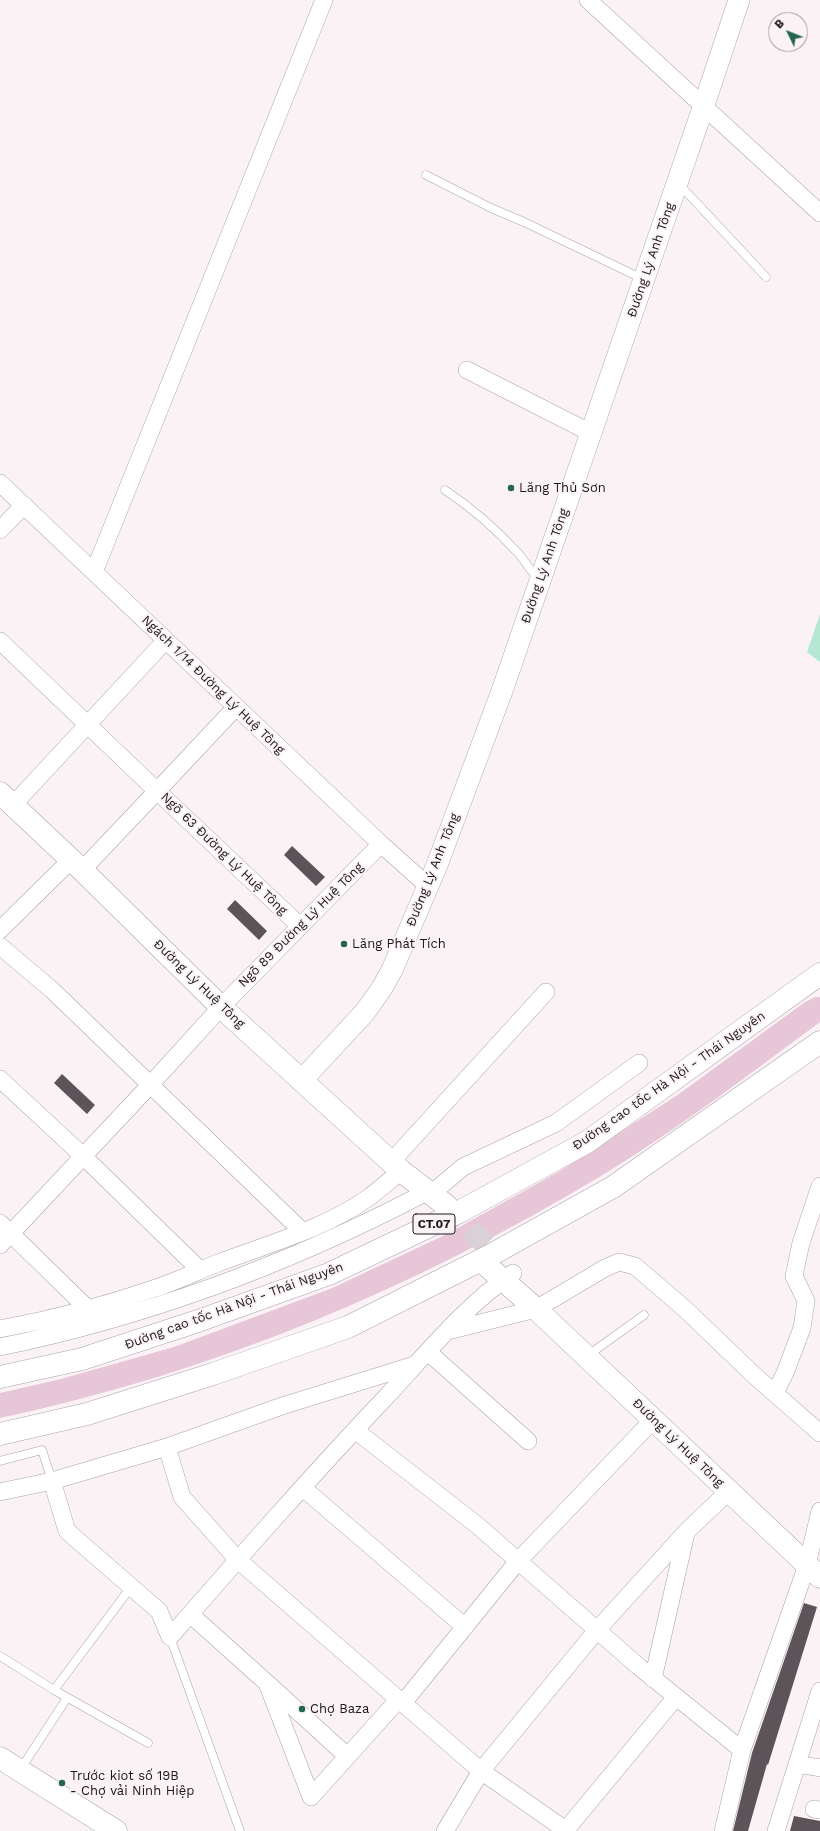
<!DOCTYPE html>
<html>
<head>
<meta charset="utf-8">
<style>
  body { margin:0 }
  #map { position:relative; width:820px; height:1831px; overflow:hidden; background:#fbf2f6; font-family:"Work Sans",sans-serif }
  canvas { display:block }
  .north { position:absolute; left:768px; top:12px; width:40px; height:40px; box-sizing:border-box; background:#fbf2f6; border:1px solid #a19b9e; border-radius:50%; rotate:313deg; font-size:11px; font-weight:700; line-height:16px; text-align:center; color:#1b1819 }
  .north::after { content:''; display:block; margin:auto; width:14px; height:18px; background:#256450; clip-path:polygon(50% 0,100% 100%,50% 72%,0 100%) }
</style>
</head>
<body>
<div id="map">
<canvas width="820" height="1831"></canvas>
<div class="north">B</div>
</div>
<script>
const g = document.querySelector('canvas').getContext('2d');
g.lineJoin = 'round';
function fillPath(path, color) {
  g.fillStyle = color;
  g.fill(path, 'evenodd');
}
function strokePath(path, color, width, dash) {
  g.strokeStyle = color;
  g.lineWidth = width;
  g.lineCap = dash ? 'butt' : 'round';
  g.setLineDash(dash || []);
  g.stroke(path);
}
function drawText(font, color, halo, rows, align = 'center') {
  g.font = font + ' "Work Sans",sans-serif';
  g.lineWidth = 4;
  g.setLineDash([]);
  g.textBaseline = 'middle';
  g.strokeStyle = halo;
  g.fillStyle = color;
  for (const [text, x, y, turn = 0] of rows) {
    g.save();
    g.translate(x, y);
    g.rotate((+turn || 0) * Math.PI / 180);
    g.textAlign = isNaN(turn) ? turn : align;
    if (halo) g.strokeText(text, 0, 0);
    g.fillText(text, 0, 0);
    g.restore();
  }
}
fillPath(new Path2D(`
  M815,997H820V1022C748,1075 677,1130 601,1176C413,1289 215,1372 0,1418V1393L61,1379L174,1347L330,1289L445,1235L560,1171L679,1094L805,1002Z`), '#e6c6d7');
fillPath(new Path2D(`
  M820,614V662L807,652Z`), '#b4e8d4');
fillPath(new Path2D(`
  M292,846L325,877L316,886L284,855Z
  M235,900L267,931L259,940L227,909Z
  M62,1074L95,1105L87,1114L54,1083Z
  M804,1603L817,1607L768,1765L767,1764L748,1831H733L752,1753Z
  M794,1816L820,1821V1831H790Z`), '#5c5458');
strokePath(new Path2D(`
  M447,1206L500,1259`), '#d9d1d5', 22, [22, 11]);
const service = new Path2D(`
  M426,175L491,208L524,222L643,279
  M678,183L766,277
  M445,490C472,508 496,529 518,553C526,562 530,572 540,579
  M587,1356L644,1315
  M0,1461L42,1450L52,1481
  M170,1637L240,1831
  M0,1656L54,1690L148,1743
  M54,1690L131,1587
  M20,1770L67,1698`);
const minor = new Path2D(`
  M588,0L820,213
  M467,370L591,433
  M0,483L381,844L428,886
  M0,530L24,505
  M94,572L324,0
  M0,641L157,791L236,707
  M13,805L166,640
  M82,870L157,791L300,926
  M0,930L71,860
  M0,946L52,990L302,1231
  M0,1079L83,1156L200,1270
  M391,1162L546,992
  M431,1194L463,1167L556,1123L639,1063
  M0,1223L87,1308
  M0,1245L151,1084L221,1007L381,844
  M0,1329C54,1319 107,1305 159,1287C179,1280 198,1271 218,1263C268,1244 324,1229 368,1198C379,1190 390,1180 401,1171
  M448,1331L536,1309L605,1268L619,1262L635,1266L685,1309L756,1377L820,1433
  M0,1347C146,1317 288,1264 419,1196
  M428,1352L528,1441
  M775,1393L785,1373L802,1328L806,1301L794,1276L801,1243L820,1186
  M355,1430L477,1525L638,1666L742,1750
  M167,1447L182,1497L238,1560L481,1771L567,1831
  M52,1481L67,1531L159,1611L170,1637C241,1556 312,1475 386,1397C426,1354 465,1306 513,1273
  M303,1488L465,1627
  M0,1492L52,1481L167,1447L282,1406L414,1365
  M190,1614L267,1683
  M653,1679L686,1533
  M403,1703L518,1561L654,1419
  M347,1756L267,1683L311,1797L399,1699
  M797,1764L820,1768
  M814,1809L820,1810
  M445,1831L481,1771L597,1630L687,1531L729,1491
  M565,1831L676,1697
  M723,1831L742,1750L807,1565L820,1511
  M776,1831L820,1691`);
const tertiary = new Path2D(`
  M302,1080L365,1012L382,988L392,970L437,865L502,691L704,105L739,0`);
const secondary = new Path2D(`
  M0,793L82,870L221,1007L401,1171L447,1206
  M487,1266L536,1309L820,1577
  M0,1758L116,1831`);
const motorway = new Path2D(`
  M0,1377L82,1359L198,1321L329,1274L461,1211L587,1142L820,974
  M0,1434L87,1414L213,1374L348,1327L489,1256L613,1187L820,1042`);
strokePath(service, '#aba2a7', 9);
strokePath(minor, '#aba2a7', 18);
strokePath(tertiary, '#aba2a7', 22);
strokePath(secondary, '#aba2a7', 23);
strokePath(motorway, '#aba2a7', 23);
strokePath(service, '#fff', 8);
strokePath(minor, '#fff', 17);
strokePath(tertiary, '#fff', 21);
strokePath(secondary, '#fff', 22);
strokePath(motorway, '#fff', 22);
for (const [x, y, r, color] of [
  [511,488,4,"#256450"],
  [344,944,4,"#256450"],
  [302,1709,4,"#256450"],
  [62,1783,4,"#256450"]
]) {
  const dot = new Path2D();
  dot.arc(x, y, r, 0, 2 * Math.PI);
  g.fillStyle = color;
  g.fill(dot);
  strokePath(dot, '#fbf2f6', 1.5);
}
for (const [x, y, w] of [
  [434,1224,42]
]) {
  const box = new Path2D();
  box.roundRect(x - w / 2, y - 10, w, 20, 3);
  g.fillStyle = '#fbf2f6';
  g.fill(box);
  strokePath(box, '#1b1819', 1);
}
drawText('bold 12px', '#1b1819', null, [
  ["CT.07",434,1224]
]);
drawText('13px', '#1b1819', '#fbf2f6', [
  ["Đường Lý Anh Tông",651,260,-71],
  ["Đường Lý Anh Tông",545,566,-71],
  ["Ngách 1/14 Đường Lý Huệ Tông",213,685,44],
  ["Ngõ 63 Đường Lý Huệ Tông",224,854,44],
  ["Đường Lý Anh Tông",433,870,-68],
  ["Ngõ 89 Đường Lý Huệ Tông",301,925,-45],
  ["Đường Lý Huệ Tông",199,984,44],
  ["Đường cao tốc Hà Nội - Thái Nguyên",669,1081,-35],
  ["Đường cao tốc Hà Nội - Thái Nguyên",234,1306,-20],
  ["Đường Lý Huệ Tông",678,1443,44]
]);
drawText('13px', '#1b1819', '#fbf2f6', [
  ["Lăng Thủ Sơn",519,488],
  ["Lăng Phát Tích",352,944],
  ["Chợ Baza",310,1709],
  ["Trước kiot số 19B",70,1776],
  ["- Chợ vải Ninh Hiệp",70,1791]
], 'left');
</script>
</body>
</html>
